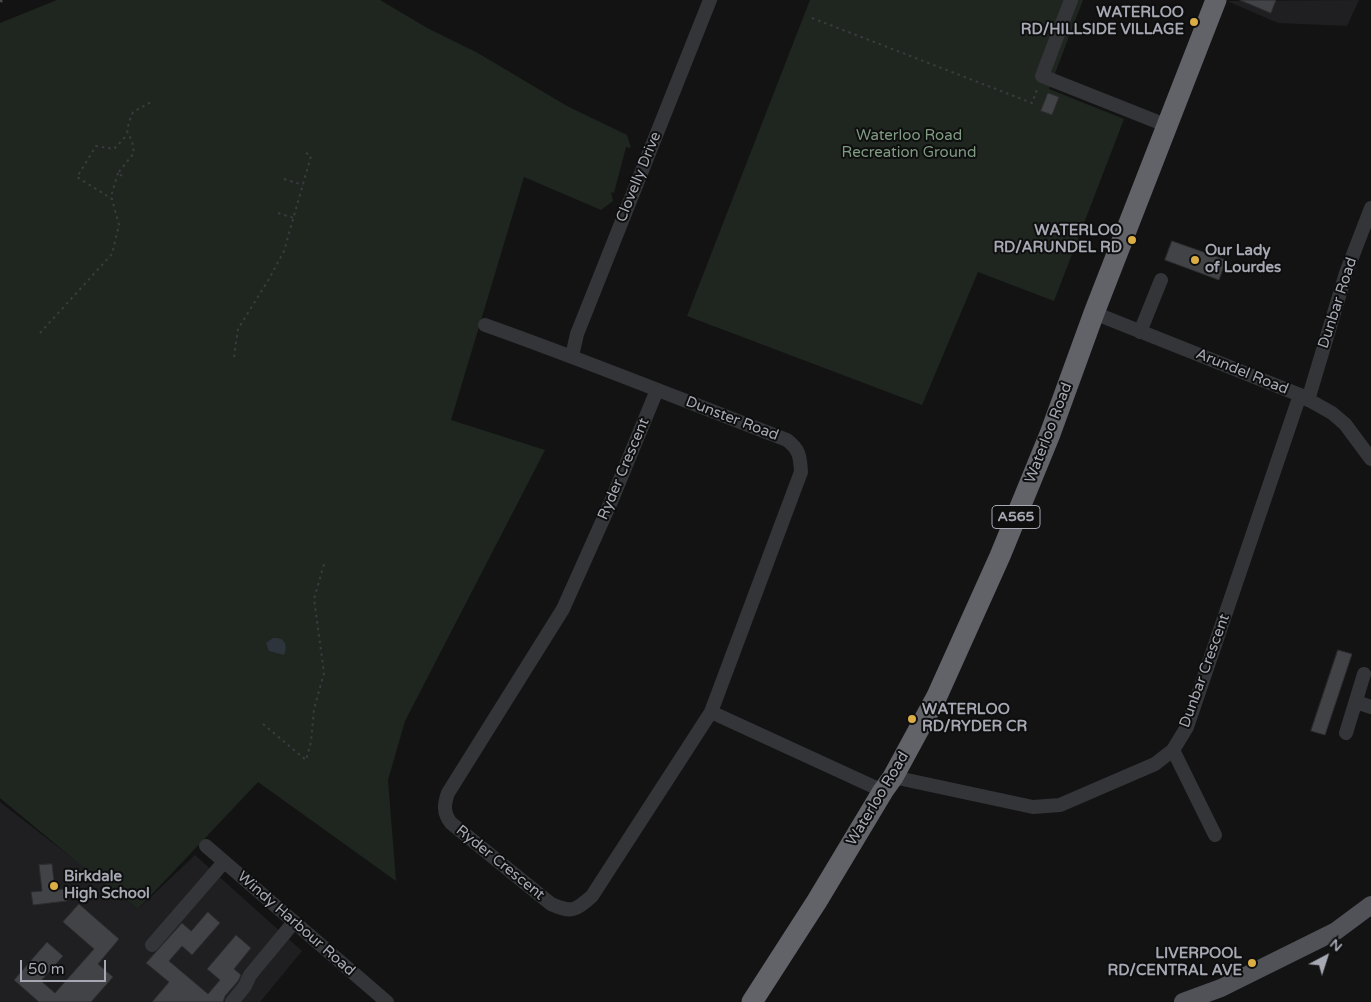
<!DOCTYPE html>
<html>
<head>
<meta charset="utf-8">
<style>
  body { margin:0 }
  #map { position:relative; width:1371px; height:1002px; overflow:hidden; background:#131314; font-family:"Varela Round",sans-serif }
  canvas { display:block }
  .north { position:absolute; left:1301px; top:932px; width:50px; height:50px; -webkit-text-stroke:4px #0e0e0f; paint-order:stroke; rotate:40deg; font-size:14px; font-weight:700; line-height:20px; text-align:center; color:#a6a9b3 }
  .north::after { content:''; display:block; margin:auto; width:18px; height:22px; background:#a6a9b3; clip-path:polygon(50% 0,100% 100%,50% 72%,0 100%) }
  .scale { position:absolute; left:20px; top:960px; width:86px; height:22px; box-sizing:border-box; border:2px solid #a6a9b3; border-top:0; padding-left:6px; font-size:15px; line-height:18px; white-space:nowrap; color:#a6a9b3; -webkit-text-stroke:4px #0e0e0f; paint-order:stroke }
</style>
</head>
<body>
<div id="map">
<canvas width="1371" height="1002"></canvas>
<div class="north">N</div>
<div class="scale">50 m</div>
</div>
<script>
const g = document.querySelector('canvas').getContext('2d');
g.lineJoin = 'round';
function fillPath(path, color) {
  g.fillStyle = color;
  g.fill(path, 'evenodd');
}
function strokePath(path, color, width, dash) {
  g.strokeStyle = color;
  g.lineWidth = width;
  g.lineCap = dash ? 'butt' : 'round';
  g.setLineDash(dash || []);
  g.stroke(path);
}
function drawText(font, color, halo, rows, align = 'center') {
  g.font = font + ' "Varela Round",sans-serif';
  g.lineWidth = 4;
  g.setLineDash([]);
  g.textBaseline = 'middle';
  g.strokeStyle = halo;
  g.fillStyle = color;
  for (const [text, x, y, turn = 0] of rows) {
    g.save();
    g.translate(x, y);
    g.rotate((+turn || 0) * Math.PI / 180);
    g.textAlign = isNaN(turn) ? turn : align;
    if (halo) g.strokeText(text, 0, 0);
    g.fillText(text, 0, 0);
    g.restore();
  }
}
fillPath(new Path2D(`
  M1359,0L1347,26L1278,23L1227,1Z
  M0,802L138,909L195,855L302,951L260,1002H0Z`), '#1f1f21');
fillPath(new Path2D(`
  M57,0H380L429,29L476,52L567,106L627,135L631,148L626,147L614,193L611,192L613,201L601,210L524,177L451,420L545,450L405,721L388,780L396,881L258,782L138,909L77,862L0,798V23Z
  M810,0H1083L1049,89L1124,119L1054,301L978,272L922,405L687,316Z`), '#1f2620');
fillPath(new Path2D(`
  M273,638C285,637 288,645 284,655L269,651L266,643Z`), '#2e343b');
const building = new Path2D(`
  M1240,0H1276L1271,13Z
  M1048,93L1059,97L1052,115L1041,111Z
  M1172,241L1226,260L1219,280L1165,260Z
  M1338,650L1352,654L1325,735L1311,731Z
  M52,864L55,890L65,889L67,901L33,905L31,892L42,891L39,865Z
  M79,904L119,939L98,964L113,977L91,1002H39L14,980L47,942L63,956L41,981L55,993L94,949L63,922Z
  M208,912L220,923L192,955L182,946L169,961L208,994L220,980L207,969L236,935L251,948L234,969L241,975L238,981L225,996L223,1002H152L169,982L146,963L182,923L191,931Z`);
fillPath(building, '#424347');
strokePath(building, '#2d2d30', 1);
strokePath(new Path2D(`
  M812,18L1032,103L1038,87
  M118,173L112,193V199L77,177L96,146L114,149L128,134
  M122,176L118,173L134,153L132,141L127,131L129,122L133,112L151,102
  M284,179L303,185
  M278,213L294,218
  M40,333L112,254L119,225L112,199
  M234,357L238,329L269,279L284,251L311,156L303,151
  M263,724L306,760L311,742L314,709L324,673L314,599L325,561`), '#3a3b3f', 2, [2.5, 4]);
strokePath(new Path2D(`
  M1071,0L1042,76L1168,126
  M1094,313L1300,395L1332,413L1345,424L1371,459
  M485,325C587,361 687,402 787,440C800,450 800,457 801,472L711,712L592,896C575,911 572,913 551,904L451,823C443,813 444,804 448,793L563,609L610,504L657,390
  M1140,332L1161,280
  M572,356L577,334L710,0
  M1308,400L1346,273L1371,208
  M1356,702L1371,707
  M711,712L883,791
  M1346,733L1364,674
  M1173,750L1215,835
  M893,777L1033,807L1060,805L1155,764L1173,750L1187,727L1300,395
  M206,846L387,1002
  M152,945L224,862
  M232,1002L245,986L250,975L294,922`), '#343538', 14);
strokePath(new Path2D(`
  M1183,1002L1221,988L1336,931L1371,905`), '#505257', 18);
strokePath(new Path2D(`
  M752,1002L817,901L883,791L893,777L937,696L1000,556L1050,434L1094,313L1216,0`), '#616369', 21);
strokePath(new Path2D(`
  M0,1L2,0`), '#4d4e53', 4, [6, 5]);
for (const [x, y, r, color] of [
  [1194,22,5,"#daae45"],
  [1132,240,5,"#daae45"],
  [1195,260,5,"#daae45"],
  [912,719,5,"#daae45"],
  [54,886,5,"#daae45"],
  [1252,963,5,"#daae45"]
]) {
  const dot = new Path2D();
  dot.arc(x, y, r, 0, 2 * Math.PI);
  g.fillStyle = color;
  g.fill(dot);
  strokePath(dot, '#0e0e0f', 2);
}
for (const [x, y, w] of [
  [1016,517,48]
]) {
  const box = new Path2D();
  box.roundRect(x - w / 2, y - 11.5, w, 23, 4);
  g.fillStyle = '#0e0e0f';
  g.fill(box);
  strokePath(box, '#a6a9b3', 1);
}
drawText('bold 14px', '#a6a9b3', null, [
  ["A565",1016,517]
]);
drawText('bold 15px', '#a6a9b3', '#0e0e0f', [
  ["WATERLOO",1184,13],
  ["RD/HILLSIDE VILLAGE",1184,30],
  ["WATERLOO",1122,231],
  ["RD/ARUNDEL RD",1122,248],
  ["Our Lady",1205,251,"left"],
  ["of Lourdes",1205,268,"left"],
  ["WATERLOO",922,710,"left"],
  ["RD/RYDER CR",922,727,"left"],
  ["Birkdale",64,877,"left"],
  ["High School",64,894,"left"],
  ["LIVERPOOL",1242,954],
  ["RD/CENTRAL AVE",1242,971]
], 'right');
drawText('15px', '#7f9b82', '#0e0e0f', [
  ["Waterloo Road",909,136],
  ["Recreation Ground",909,153]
]);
drawText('15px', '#a6a9b3', '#0e0e0f', [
  ["Clovelly Drive",639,177,-68],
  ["Dunbar Road",1338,303,-72],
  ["Arundel Road",1242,372,22],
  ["Dunster Road",732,419,21],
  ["Waterloo Road",1049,433,-69],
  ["Ryder Crescent",624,469,-67],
  ["Dunbar Crescent",1205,671,-70],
  ["Waterloo Road",878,799,-59],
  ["Ryder Crescent",500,863,39],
  ["Windy Harbour Road",296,924,41]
]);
</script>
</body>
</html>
